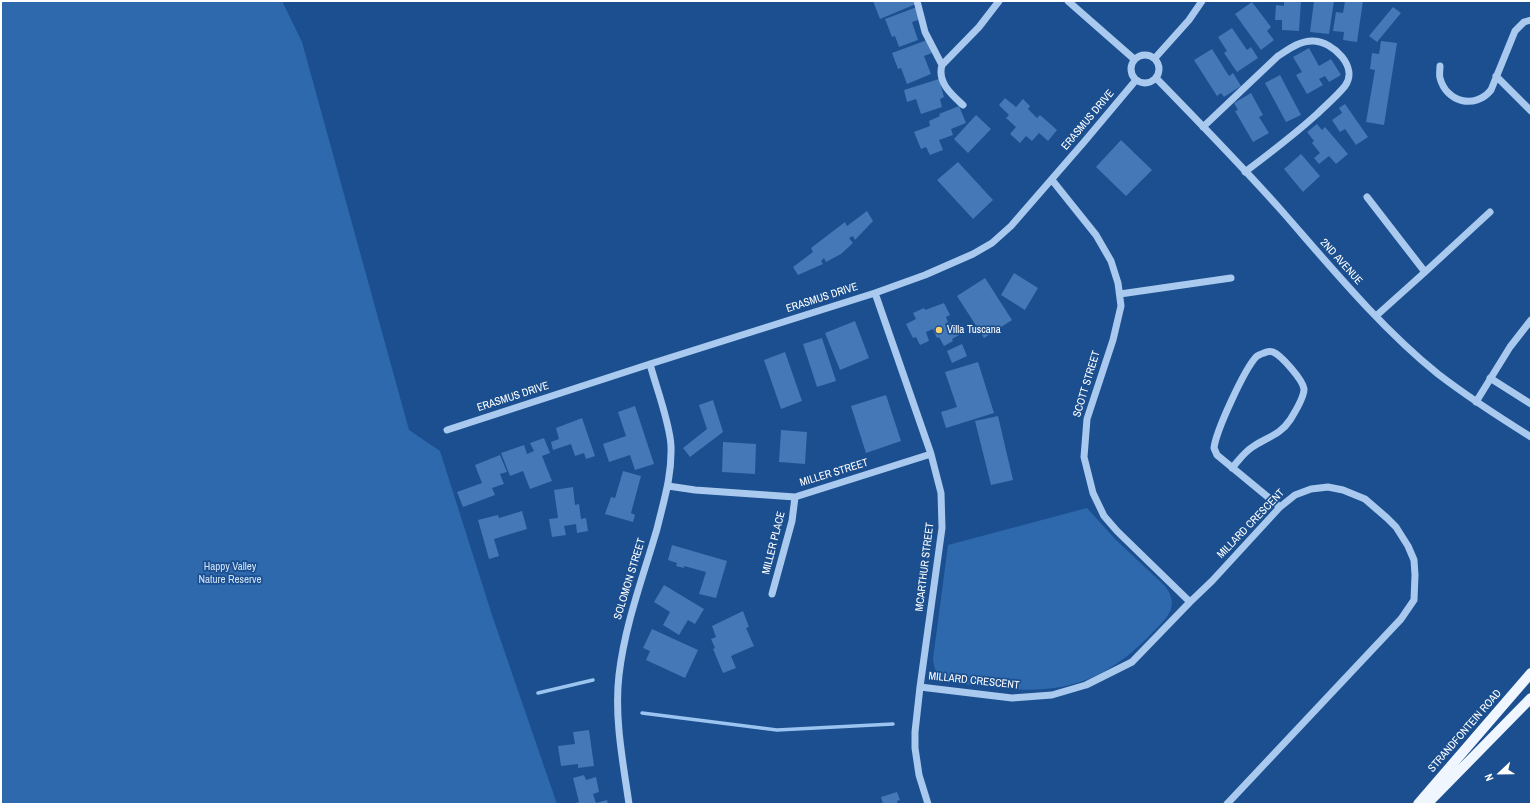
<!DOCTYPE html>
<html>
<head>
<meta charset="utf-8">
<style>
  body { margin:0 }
  #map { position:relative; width:1532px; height:805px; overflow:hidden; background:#1b4f8f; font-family:"Archivo Narrow",sans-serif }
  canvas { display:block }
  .frame { position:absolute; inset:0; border:2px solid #fff; pointer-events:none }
  .north { position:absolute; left:1480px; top:753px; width:40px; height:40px; -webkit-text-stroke:3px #1b4f8f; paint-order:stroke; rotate:248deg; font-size:11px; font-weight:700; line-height:16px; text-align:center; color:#fff }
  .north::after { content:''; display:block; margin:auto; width:14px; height:18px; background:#fff; clip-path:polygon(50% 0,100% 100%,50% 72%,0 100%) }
</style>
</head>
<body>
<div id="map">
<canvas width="1532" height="805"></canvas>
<div class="frame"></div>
<div class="north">N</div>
</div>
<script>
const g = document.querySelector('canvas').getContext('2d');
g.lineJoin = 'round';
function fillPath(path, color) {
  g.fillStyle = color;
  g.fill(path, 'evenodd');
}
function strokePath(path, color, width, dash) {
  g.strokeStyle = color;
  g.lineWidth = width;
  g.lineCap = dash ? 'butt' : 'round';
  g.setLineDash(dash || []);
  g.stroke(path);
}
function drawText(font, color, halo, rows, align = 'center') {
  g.font = font + ' "Archivo Narrow",sans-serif';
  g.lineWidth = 3.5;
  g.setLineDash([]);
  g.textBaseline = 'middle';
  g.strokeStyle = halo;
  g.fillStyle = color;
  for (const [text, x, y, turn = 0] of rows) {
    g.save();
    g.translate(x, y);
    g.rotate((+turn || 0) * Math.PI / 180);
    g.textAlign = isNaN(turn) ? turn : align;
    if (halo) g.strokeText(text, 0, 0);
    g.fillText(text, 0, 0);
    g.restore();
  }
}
fillPath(new Path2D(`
  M1,1H282L302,42L409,430L440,451L492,615L557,804H1Z
  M1087,508L1116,540L1165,586C1180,606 1168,617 1153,632C1136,650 1117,666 1093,677C1055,694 1014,691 974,685C963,684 951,684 942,677C935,673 934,667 933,659L948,545Z`), '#2e69ad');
strokePath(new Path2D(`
  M538,693L593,680
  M642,713L777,730L893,724`), '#9cc4f0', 3.5);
fillPath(new Path2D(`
  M873,1H915L916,4L880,19Z
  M1284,1H1301L1299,31L1282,30V20H1275L1276,5L1284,6Z
  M1314,1H1334L1329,34L1310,32Z
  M1345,1H1363L1357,42L1343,40L1344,32L1333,31L1336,12L1343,13Z
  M1252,2L1271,27L1267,31L1274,40L1261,50L1235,14Z
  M917,7L921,19L912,22L918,40L899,47L895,36L892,37L885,19Z
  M1393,7L1401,13L1377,42L1369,36Z
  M1232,28L1247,50L1251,47L1258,58L1237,72L1224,53L1227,51L1218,37Z
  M927,40L932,53L924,56L931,74L907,84L901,68L898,69L892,53Z
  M1381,41L1397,43L1384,125L1366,122L1375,70L1370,69L1372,53L1379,54Z
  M1309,48L1319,66L1331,59L1341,75L1329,82L1325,76L1319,79L1323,85L1307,94L1296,75L1302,72L1293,57Z
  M1212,49L1229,76L1233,73L1241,86L1224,97L1221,93L1217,96L1194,60Z
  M1280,75L1301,115L1286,122L1265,83Z
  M939,79L944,97L940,99L942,107L921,114L916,99L907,102L904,90Z
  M1251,93L1263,115L1259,117L1269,133L1253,142L1235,111L1238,110L1234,103Z
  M1005,98L1016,107L1023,99L1030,106L1028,109L1037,118L1040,115L1057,130L1048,141L1039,133L1032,141L1026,136L1020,143L1010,134L1016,127L1006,118L1009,115L999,105Z
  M1345,104L1368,137L1356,145L1345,129L1340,132L1332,120L1342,113L1339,108Z
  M959,106L966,123L951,129L953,135L939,140L943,150L930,155L926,147L921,149L914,132L930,126L929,121L940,116L939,114Z
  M976,115L991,129L968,153L954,139Z
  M1317,124L1322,130L1325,127L1348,154L1336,164L1329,156L1319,164L1314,158L1320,153L1312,143L1314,141L1307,132Z
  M1121,140L1152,170L1126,196L1096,167Z
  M1301,154L1320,176L1303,192L1284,169Z
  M958,162L993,200L973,219L937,180Z
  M867,211L873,221L855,240L853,236L849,238L853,243L841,254L826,262L824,258L821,261L823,264L798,275L793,267L813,252L811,248L845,222L847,226Z
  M1014,273L1038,288L1025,310L1001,295Z
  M985,278L1012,320L984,338L957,296Z
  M944,303L950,315L946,317L948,322L945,324L946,325L951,323L955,331L957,330L959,335L952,339L953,341L944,346L939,337L937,338L933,329L926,332L929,341L920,345L916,337L913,338L906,324L916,319L913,313L924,308L925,310Z
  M855,321L869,358L840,370L825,333Z
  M822,338L836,381L817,387L803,344Z
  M962,344L967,356L952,363L947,351Z
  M785,352L802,401L781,409L764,360Z
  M978,362L994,413L946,428L941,412L957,407L945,372Z
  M886,395L901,441L866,453L851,406Z
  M713,400L723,432L690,457L683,448L707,429L699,405Z
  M635,406L654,464L635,470L630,455L609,462L603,444L626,436L618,412Z
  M998,416L1013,480L991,485L975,421Z
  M582,418L595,456L586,459L584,453L575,456L571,444L553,450L551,442L559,439L556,428Z
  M781,430L807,432L805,464L779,462Z
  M544,438L550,453L542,456L552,481L530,489L523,471L510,476L501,453L524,445L527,454L534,451L530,443Z
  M723,442L756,444L755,474L722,472Z
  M500,455L507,472L500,474L504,484L492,488L495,495L463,507L457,492L482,483L475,465Z
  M623,471L641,476L631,513L635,515L633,522L605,514L611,497L615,498Z
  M573,487L575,505L579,504L581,519L586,518L588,531L577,533L576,524L564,526L566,535L552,537L549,519L558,518L554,490Z
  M522,511L527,529L494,539L499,556L489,559L478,520L498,515L499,518Z
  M672,545L727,561L716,598L699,594L706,572L684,566V568L676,566L677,563L668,560Z
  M664,585L704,609L695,624L688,620L679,635L663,625L670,612L654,602Z
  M743,611L749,627L746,628L754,646L731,656L736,668L723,673L713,649L715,648L711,639L716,637L712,626Z
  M652,629L698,650L685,678L646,660L650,651L643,648Z
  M589,730L594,766L578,768V764L561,766L558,746L575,744L573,732Z
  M584,775L586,780L596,777L599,792L593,794L596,803L607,800L608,804H572L579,802L573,778Z
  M897,792L900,800L897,801L898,804H883L881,797Z`), '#4478b7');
strokePath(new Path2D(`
  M917,1L925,32L942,65
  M1068,1L1134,59
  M1131 69a14 14 0 1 1 28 0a14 14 0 1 1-28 0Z
  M1155,58L1189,20L1202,1
  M1440,66C1440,70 1439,75 1440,78C1446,102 1475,110 1491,90L1515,31L1524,22L1531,20
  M1496,76L1531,111
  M1156,78C1198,121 1241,165 1281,210C1330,266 1380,327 1438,374C1468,397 1499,417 1531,437
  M963,105C951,94 937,82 942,65L979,27L999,1
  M1203,127L1278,56C1289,49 1301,40 1314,41C1333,42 1359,67 1345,86C1337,96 1326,105 1317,114C1294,135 1270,153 1245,172
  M1052,180L1096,235L1111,261L1118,283L1121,306L1113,340L1087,419L1084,457L1093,493L1104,516L1117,531L1190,602
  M1367,197L1425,272
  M875,293L931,454L941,493L942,528L920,687L915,732V748L919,775L928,804
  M1120,294L1231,278
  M1376,316L1425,272L1490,212
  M1490,378L1531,404
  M1476,402L1510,347L1531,320
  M447,430L650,364L875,293L925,275L973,254L992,243L1011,226L1084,142L1136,80
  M1232,468C1239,460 1245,451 1254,446C1268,437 1281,434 1290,420C1295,412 1304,398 1304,389C1303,380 1281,355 1273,352C1270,351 1266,352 1264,353C1261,354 1258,355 1256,357C1244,370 1216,431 1214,448L1217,455L1280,507
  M668,486L695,490L795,497L931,454
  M772,594L792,521L795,497
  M920,687L1012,698L1052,695L1086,685L1132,662L1190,602L1212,581L1280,507L1295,495L1311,489L1328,487L1343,490L1365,499L1387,518L1396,527L1408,546L1414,560L1415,575L1414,600L1401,619L1227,804
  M629,804C623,762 614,717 619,675C625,624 643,577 657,529C664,500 672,476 671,446C670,423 656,387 650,364`), '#a9c9ee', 7);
strokePath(new Path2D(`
  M1418,804L1531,673
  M1427,804L1531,698`), '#f0f6ff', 10);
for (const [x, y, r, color] of [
  [939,330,4,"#ffd166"]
]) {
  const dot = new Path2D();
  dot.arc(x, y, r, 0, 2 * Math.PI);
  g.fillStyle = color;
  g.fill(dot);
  strokePath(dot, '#1b4f8f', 1.5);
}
drawText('11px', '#fff', '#1b4f8f', [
  ["ERASMUS DRIVE",1088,120,-50],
  ["2ND AVENUE",1341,262,48],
  ["ERASMUS DRIVE",822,298,-18],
  ["SCOTT STREET",1087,384,-73],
  ["ERASMUS DRIVE",513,397,-18],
  ["MILLER STREET",834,473,-17],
  ["MILLARD CRESCENT",1251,524,-46],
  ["MILLER PLACE",774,543,-76],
  ["MCARTHUR STREET",925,567,-83],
  ["SOLOMON STREET",630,579,-73],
  ["MILLARD CRESCENT",974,681,6],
  ["STRANDFONTEIN ROAD",1465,731,-49]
]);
drawText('11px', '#fff', '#1b4f8f', [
  ["Villa Tuscana",947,330]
], 'left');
drawText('11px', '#cfe3fa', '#1b4f8f', [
  ["Happy Valley",230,567],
  ["Nature Reserve",230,580]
]);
</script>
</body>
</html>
